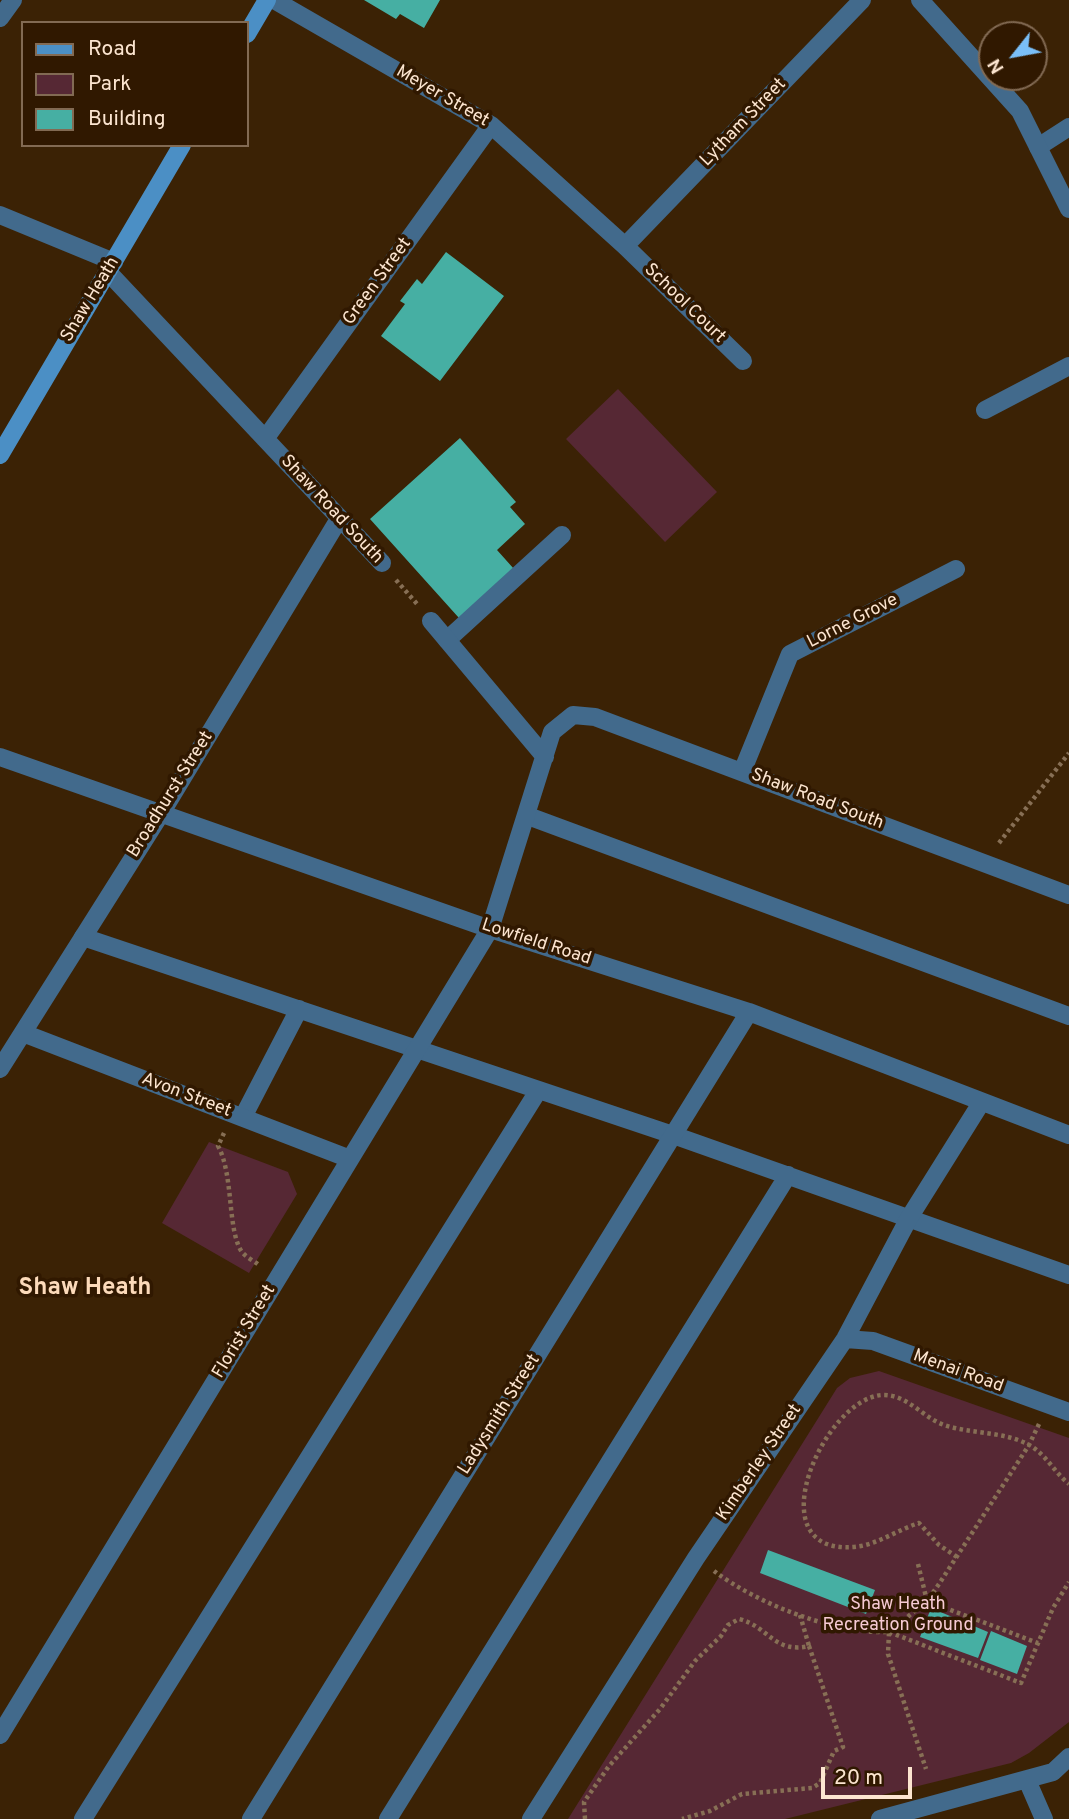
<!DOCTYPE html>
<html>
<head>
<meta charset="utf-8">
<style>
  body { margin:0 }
  #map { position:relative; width:1069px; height:1819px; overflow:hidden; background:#3b2205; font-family:Overpass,sans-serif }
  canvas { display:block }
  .legend { position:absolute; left:21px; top:21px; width:228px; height:126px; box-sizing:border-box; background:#301800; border:2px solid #826a53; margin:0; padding:9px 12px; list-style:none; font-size:21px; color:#fce5d0 }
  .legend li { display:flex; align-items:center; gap:14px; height:35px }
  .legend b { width:35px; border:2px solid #826a53 }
  .north { position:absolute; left:978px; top:21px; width:70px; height:70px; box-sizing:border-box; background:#301800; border:2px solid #826a53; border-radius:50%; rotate:239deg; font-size:19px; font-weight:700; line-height:28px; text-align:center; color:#fce5d0 }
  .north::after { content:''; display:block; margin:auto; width:24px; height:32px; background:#7abff8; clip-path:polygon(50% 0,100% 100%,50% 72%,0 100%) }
  .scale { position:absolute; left:821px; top:1767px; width:91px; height:32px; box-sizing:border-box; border:4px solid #fce5d0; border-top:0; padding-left:9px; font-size:21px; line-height:24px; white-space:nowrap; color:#fce5d0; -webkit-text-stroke:5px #301800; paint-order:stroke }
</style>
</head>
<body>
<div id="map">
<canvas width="1069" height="1819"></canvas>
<ul class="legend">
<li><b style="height:9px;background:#4b8fc5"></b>Road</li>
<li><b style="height:19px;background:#562834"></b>Park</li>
<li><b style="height:19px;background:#46afa3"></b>Building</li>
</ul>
<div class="north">N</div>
<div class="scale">20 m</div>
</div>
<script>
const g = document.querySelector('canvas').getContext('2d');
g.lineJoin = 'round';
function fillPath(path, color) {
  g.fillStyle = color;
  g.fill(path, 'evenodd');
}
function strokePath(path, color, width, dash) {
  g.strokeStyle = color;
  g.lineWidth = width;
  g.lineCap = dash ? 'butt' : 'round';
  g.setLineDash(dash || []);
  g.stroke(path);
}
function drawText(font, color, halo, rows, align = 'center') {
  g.font = font + ' Overpass,sans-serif';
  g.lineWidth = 7;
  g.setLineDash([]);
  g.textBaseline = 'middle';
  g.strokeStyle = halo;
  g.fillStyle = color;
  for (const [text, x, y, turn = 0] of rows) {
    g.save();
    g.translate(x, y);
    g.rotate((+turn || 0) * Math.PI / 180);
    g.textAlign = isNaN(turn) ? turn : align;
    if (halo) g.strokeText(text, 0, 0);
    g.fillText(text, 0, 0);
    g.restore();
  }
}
fillPath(new Path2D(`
  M618,389L717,492L665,542L566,439Z
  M209,1142L288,1172L297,1194L249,1273L162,1223Z
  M879,1371L1069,1438V1722L1029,1753L1011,1763L785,1819H568L837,1388L850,1378Z`), '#562834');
fillPath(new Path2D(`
  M364,0H440L424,28L400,14L396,19Z
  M446,252L504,296L440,381L381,336L405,304L400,301L417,279L422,284Z
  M460,438L516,502L510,507L525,524L497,550L514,569L459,618L370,519Z
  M768,1550L875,1590L866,1614L760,1573Z
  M931,1608L988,1632L978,1658L920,1637Z
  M991,1631L1027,1646L1017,1674L980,1660Z`), '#46afa3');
strokePath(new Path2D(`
  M396,580L418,605
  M999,843L1069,753
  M224,1133L218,1146C234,1175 227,1231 242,1252C246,1257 254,1261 259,1265
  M1039,1424L1029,1445L939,1584L927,1601L889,1632L1021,1683L1053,1608L1069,1582
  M957,1557L939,1545L919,1523C897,1530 877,1545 854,1547C755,1555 823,1399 882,1395C907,1394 922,1417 944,1425C970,1434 1006,1431 1031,1446C1047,1456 1055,1473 1069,1484
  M918,1564L927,1601L1038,1643
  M714,1571C758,1604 834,1634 889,1632L888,1654L926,1769
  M800,1615L809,1646
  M585,1819L584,1802L609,1766L660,1709L695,1661L721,1636L728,1625L739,1619C768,1626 774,1654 809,1646L843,1747L834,1751L820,1783L812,1788L742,1794L710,1811L682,1819`), '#876f55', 4.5, [3.5, 3.5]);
strokePath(new Path2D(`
  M1038,147L1069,127
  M985,410L1069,366
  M447,640L562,535
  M528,816L1069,1016
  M83,937L673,1135L1069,1275
  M243,1117L299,1009
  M83,1819L538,1091
  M388,1819L788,1175`), '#426a8c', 18);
strokePath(new Path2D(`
  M274,0L491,125L625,246L743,361
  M920,0L1020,111L1069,209
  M0,18L13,0
  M0,215L114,262
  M625,246L862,0
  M108,272L382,563
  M265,439L491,125
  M431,621L545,757
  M0,757L490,929L749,1012L1069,1135
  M742,772L790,654L956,569
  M23,1033L350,1159
  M0,1069L162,812L339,519
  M845,1339L873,1341L1069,1412
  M0,1735L490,929L552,732L573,715L595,717L1069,895
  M1027,1780L1044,1819
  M251,1819L749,1012
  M531,1819L696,1558L845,1339L909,1218L981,1103
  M880,1819L1053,1772L1069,1757`), '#426a8c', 18);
strokePath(new Path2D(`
  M247,34L267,0
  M0,455L182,145`), '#4b8fc5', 18);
drawText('18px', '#fce5d0', '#301800', [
  ["Meyer Street",442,97,30],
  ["Lytham Street",744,123,-46],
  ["Green Street",378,282,-54],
  ["Shaw Heath",91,300,-59],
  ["School Court",684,304,44],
  ["Shaw Road South",331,510,47],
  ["Lorne Grove",853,622,-27],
  ["Broadhurst Street",171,795,-58],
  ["Shaw Road South",817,800,21],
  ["Lowfield Road",536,943,18],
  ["Avon Street",186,1096,21],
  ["Florist Street",245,1332,-59],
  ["Menai Road",958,1372,20],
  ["Ladysmith Street",500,1415,-58],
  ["Kimberley Street",760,1463,-56]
]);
drawText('18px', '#f6cad3', '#301800', [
  ["Shaw Heath",898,1605],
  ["Recreation Ground",898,1626]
]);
drawText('bold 24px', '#fcdaba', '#301800', [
  ["Shaw Heath",85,1289]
]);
</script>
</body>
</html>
